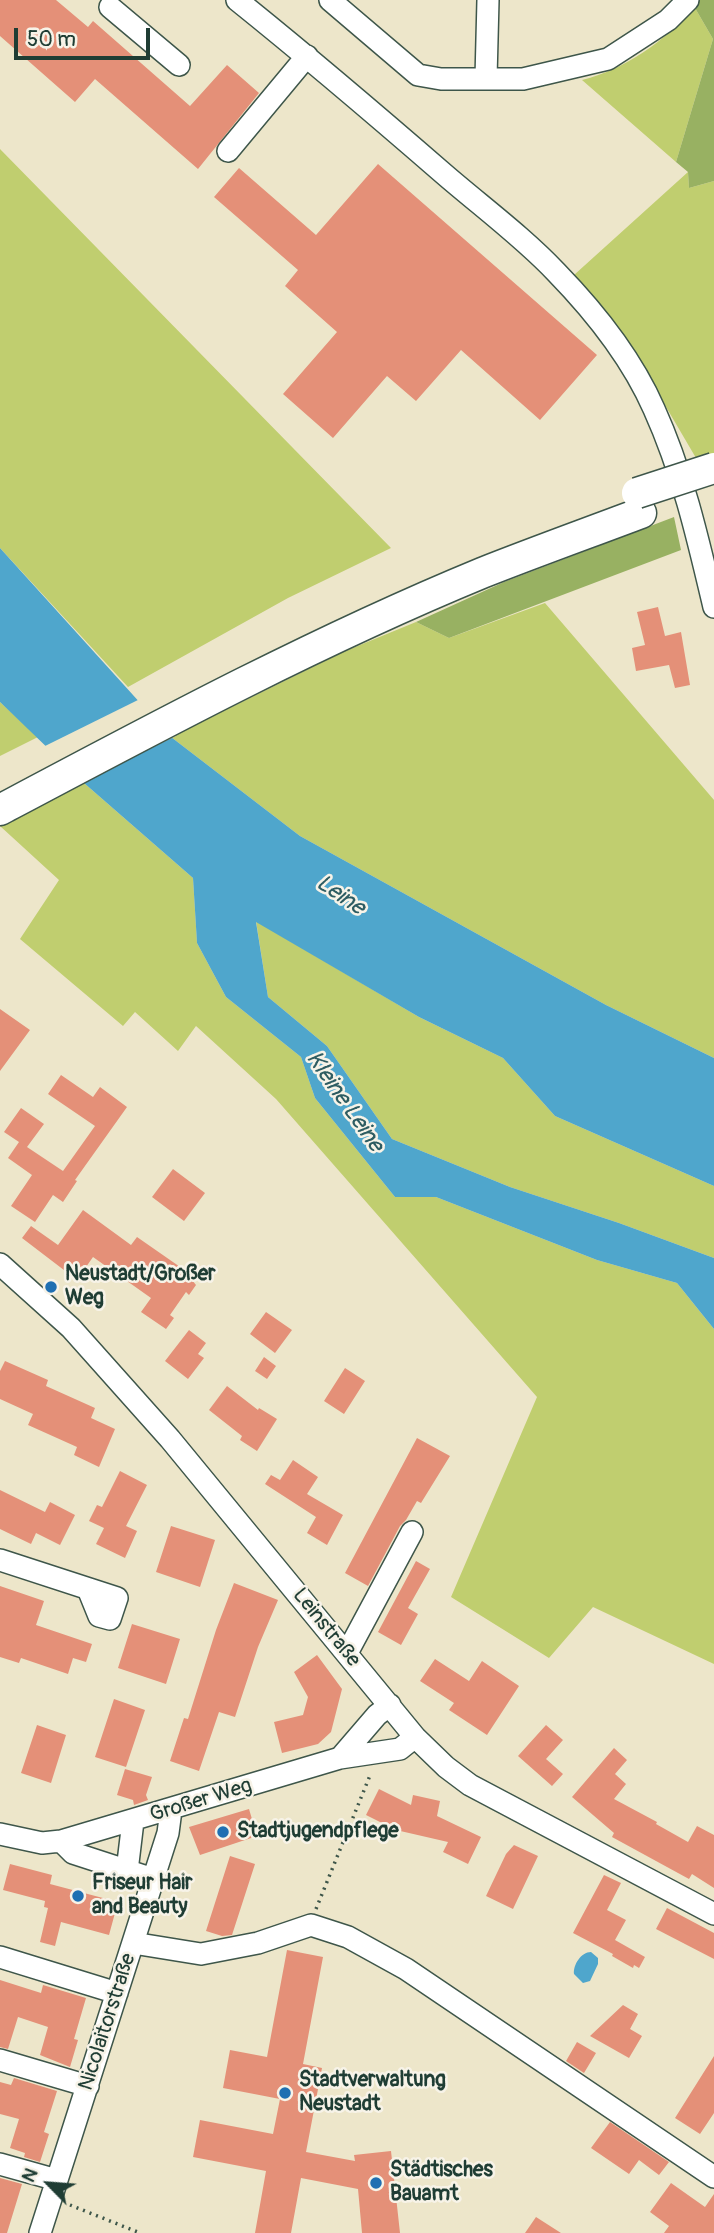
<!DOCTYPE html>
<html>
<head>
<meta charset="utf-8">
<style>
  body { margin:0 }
  #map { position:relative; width:714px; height:2233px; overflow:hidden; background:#ede6ca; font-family:Pangolin,sans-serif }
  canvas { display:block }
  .north { position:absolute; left:14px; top:2149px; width:70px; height:70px; -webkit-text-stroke:5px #f7f3e8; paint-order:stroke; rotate:295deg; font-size:19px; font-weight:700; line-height:28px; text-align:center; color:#1f3d34 }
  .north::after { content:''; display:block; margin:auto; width:24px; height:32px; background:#1f3d34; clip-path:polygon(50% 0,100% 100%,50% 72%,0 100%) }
  .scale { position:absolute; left:14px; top:28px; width:136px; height:32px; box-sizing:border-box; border:4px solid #1f3d34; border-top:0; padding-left:9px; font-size:21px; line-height:24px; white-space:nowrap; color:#1f3d34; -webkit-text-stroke:5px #f7f3e8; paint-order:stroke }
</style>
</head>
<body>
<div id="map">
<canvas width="714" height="2233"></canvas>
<div class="north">N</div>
<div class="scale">50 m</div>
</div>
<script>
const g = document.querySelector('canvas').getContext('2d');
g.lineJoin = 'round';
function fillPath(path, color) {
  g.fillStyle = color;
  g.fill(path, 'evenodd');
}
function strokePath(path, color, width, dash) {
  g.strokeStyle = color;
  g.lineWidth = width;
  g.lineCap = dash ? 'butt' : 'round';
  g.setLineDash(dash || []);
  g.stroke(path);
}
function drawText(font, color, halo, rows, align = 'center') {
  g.font = font + ' Pangolin,sans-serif';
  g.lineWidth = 5;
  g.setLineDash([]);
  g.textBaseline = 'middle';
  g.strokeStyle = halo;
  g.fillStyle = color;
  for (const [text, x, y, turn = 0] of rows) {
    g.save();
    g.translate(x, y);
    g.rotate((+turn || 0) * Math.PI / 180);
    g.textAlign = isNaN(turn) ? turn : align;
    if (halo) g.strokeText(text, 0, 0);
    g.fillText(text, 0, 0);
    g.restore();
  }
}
fillPath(new Path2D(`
  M695,8L713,39L676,162L582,80C627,69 663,41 695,8Z
  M0,149L391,548L288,598L128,687L0,548Z
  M688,172L689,188L714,181V453L696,458L635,354L610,317L574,275Z
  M545,603L714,800V1058L606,1005L300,836L171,737L343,652L416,622L449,638Z
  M0,702L38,737L0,756Z
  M84,783L193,878L197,943L226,997L301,1057L315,1098L395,1197H436L597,1260L677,1283L714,1329V1664L593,1607L549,1658L451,1597L537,1397L276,1099L196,1026L178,1051L135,1012L123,1026L20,939L59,880L0,826Z
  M256,921L419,1017L503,1058L555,1116L714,1186V1258L619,1223L510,1187L392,1139L327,1046L268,997Z`), '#c0ce6f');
fillPath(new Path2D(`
  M700,0H714V181L689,188L688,172L676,162L713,39L695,8Z
  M674,517L681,550L449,638L416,622L504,582Z`), '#98b162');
fillPath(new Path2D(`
  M0,548L171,737L300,836L606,1005L714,1058V1186L555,1116L503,1058L419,1017L256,922L268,997L327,1046L392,1139L510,1187L619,1223L714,1258V1329L677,1283L597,1260L436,1197H395L315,1098L301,1057L226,997L197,943L193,878L84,783L0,702Z
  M591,1952L598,1958V1964L590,1981L583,1983L574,1974C573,1965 581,1952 591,1952Z`), '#4fa6cc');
fillPath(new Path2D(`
  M142,698L176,736L80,783L43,747Z`), '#ede6ca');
fillPath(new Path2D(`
  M0,0H56L88,27L93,21L190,106L227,65L259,93L198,169L95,79L75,102L0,36Z
  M378,164L597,355L540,420L461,350L416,401L387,376L333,438L283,394L337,332L285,286L298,270L214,197L239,168L316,235Z
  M658,607L665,636L681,632L690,685L675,688L669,665L636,671L632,648L645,645L637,612Z
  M0,1009L30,1030L0,1071Z
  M61,1075L93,1097L100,1087L127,1107L75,1180L77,1181L63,1202L53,1195L35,1222L11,1206L32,1175L8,1158L19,1142L4,1132L21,1108L44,1124L27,1147L63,1171L95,1126L48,1094Z
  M173,1169L205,1193L184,1221L152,1197Z
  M83,1210L131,1245L137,1237L183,1269L196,1285L189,1295L186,1292L170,1315L174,1318L166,1329L141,1312L151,1298L93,1257L77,1280L22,1238L31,1226L58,1245Z
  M266,1312L292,1330L275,1353L250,1334Z
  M189,1330L206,1343L198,1354L204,1358L188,1379L165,1361Z
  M264,1357L276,1366L267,1379L255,1371Z
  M5,1361L48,1380L46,1386L95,1408L91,1418L115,1429L99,1467L74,1455L77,1447L28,1425L33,1414L0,1399V1371Z
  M345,1368L365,1381L344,1414L324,1401Z
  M227,1386L258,1410L259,1408L277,1419L257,1451L240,1440L242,1436L209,1410Z
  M417,1438L450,1456L421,1503L417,1501L406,1520L400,1526L368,1586L345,1573Z
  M293,1460L318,1477L307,1494L343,1515L327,1545L307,1533L316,1517L265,1484L271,1475L280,1480Z
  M120,1471L147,1485L126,1526L137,1531L125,1558L96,1544L104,1528L89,1521L97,1505L102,1507Z
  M0,1490L45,1512L50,1502L75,1515L60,1545L36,1533L31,1544L0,1529Z
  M171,1526L215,1540L200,1587L156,1572Z
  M416,1561L430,1569L408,1608L418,1614L401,1645L378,1632Z
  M234,1583L278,1600L258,1647L235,1717L219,1712L199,1771L170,1761L184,1718L188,1719L216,1630Z
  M0,1586L44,1601L36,1625L92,1644L86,1662L73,1658L68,1674L21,1658L19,1663L0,1657Z
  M132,1624L180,1639L166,1684L118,1668Z
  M317,1655L342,1689L331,1732L318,1744L282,1753L274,1722L303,1715L308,1697L294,1672Z
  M435,1659L469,1681L482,1661L519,1686L487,1735L449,1710L454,1703L420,1681Z
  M114,1699L145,1710L126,1767L95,1757Z
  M37,1725L66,1735L51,1783L21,1773Z
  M546,1725L563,1740L546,1759L563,1774L552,1786L518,1756Z
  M614,1748L627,1760L615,1774L626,1784L614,1799L657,1822L656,1824L688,1842L697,1826L714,1835V1888L692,1874L689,1879L612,1837L614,1833L572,1797Z
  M125,1769L152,1777L146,1795L148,1800L134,1805L133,1800L117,1795Z
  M379,1789L411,1805L413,1795L440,1801L437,1816L481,1837L468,1864L443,1852L448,1842L396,1830L366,1815Z
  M249,1809L257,1836L200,1855L189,1827Z
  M514,1845L538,1856L513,1909L486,1896L506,1854Z
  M230,1856L255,1864L232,1935L222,1936L206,1931Z
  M10,1864L52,1875L50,1884L118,1902L109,1935L61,1922L55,1946L40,1942L48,1908L44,1907L45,1901L3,1890Z
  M604,1875L621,1883L607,1910L626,1920L615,1940L645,1957L639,1968L634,1965L633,1968L612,1956L613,1954L573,1933Z
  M667,1908L714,1933V1959L656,1929Z
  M287,1950L323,1957L303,2064L322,2068L306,2152L355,2161L354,2155L391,2151L400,2233H362L358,2189L301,2178L291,2233H255L266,2171L193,2157L200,2120L273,2134L280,2099L223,2088L230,2050L267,2057Z
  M0,1980L41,1993L43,1985L86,1998L74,2039L78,2040L70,2067L40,2055L48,2027L18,2017L8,2049L0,2047Z
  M623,2005L638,2014L630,2029L642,2036L629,2058L590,2036Z
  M577,2042L596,2053L584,2073L566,2061Z
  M714,2056V2113L700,2134L675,2118Z
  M14,2078L57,2091L44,2132L49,2134L40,2162L24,2157L25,2153L10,2148L19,2119L0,2114V2082L11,2085Z
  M610,2122L669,2162L659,2175L639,2160L629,2174L591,2148Z
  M0,2178L22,2184L7,2233H0Z
  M671,2183L705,2207L714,2194V2233H664L669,2226L650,2212Z
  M536,2217L561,2233H525Z`), '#e49078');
const minor = new Path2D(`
  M237,0C308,57 376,115 444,174C481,206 523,237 556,272C594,311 632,359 654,409C683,473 698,539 714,607
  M330,0L418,75L441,79H523L608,59L668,20L688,0
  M110,7L179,65
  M486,78L488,0
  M228,151L307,56
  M0,1264L71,1328L170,1439L415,1737L446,1767L470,1785L714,1914
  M0,1560L117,1598L110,1619L99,1616L88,1589
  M347,1653L412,1532
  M340,1758L377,1715L390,1705
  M0,1834L42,1843L61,1841L340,1758L400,1749L415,1737
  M61,1841L73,1853L153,1879
  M127,1871L133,1821
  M133,1943L201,1954L258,1943L311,1925L348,1937L406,1969L714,2177
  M0,1957L117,1993
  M0,2060L88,2086
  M0,2164L57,2180
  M40,2233L168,1833L171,1810`);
const highway = new Path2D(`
  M0,810C158,726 317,641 482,573C535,552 588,533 641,513`);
strokePath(minor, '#3e564a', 24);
strokePath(highway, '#3e564a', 33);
strokePath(new Path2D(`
  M316,1909L371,1773
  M70,2205L140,2233`), '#3e564a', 3.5, [2, 5]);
strokePath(minor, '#fff', 21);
strokePath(highway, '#fff', 30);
const highwayBridge = new Path2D(`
  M637,493L714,468`);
strokePath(highwayBridge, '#3e564a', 33, []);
strokePath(highwayBridge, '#fff', 30);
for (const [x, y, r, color] of [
  [51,1287,7,"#1f6fb2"],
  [223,1832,7,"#1f6fb2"],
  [78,1896,7,"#1f6fb2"],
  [285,2093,7,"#1f6fb2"],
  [376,2183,7,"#1f6fb2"]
]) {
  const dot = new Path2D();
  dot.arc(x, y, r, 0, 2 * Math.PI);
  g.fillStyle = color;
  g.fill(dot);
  strokePath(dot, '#f7f3e8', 2.5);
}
drawText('bold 21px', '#1f3d34', '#f7f3e8', [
  ["Neustadt/Großer",65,1275],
  ["Weg",65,1299],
  ["Stadtjugendpflege",237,1832],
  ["Friseur Hair",92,1884],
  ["and Beauty",92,1908],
  ["Stadtverwaltung",299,2081],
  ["Neustadt",299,2105],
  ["Städtisches",390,2171],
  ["Bauamt",390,2195]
], 'left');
drawText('21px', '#1f3d34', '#f7f3e8', [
  ["Leinstraße",326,1628,51],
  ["Großer Weg",201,1801,-17],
  ["Nicolaitorstraße",108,2022,-72]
]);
drawText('italic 23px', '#2d5c62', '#f7f3e8', [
  ["Leine",340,896,34],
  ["Kleine Leine",344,1102,55]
]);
</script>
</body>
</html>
